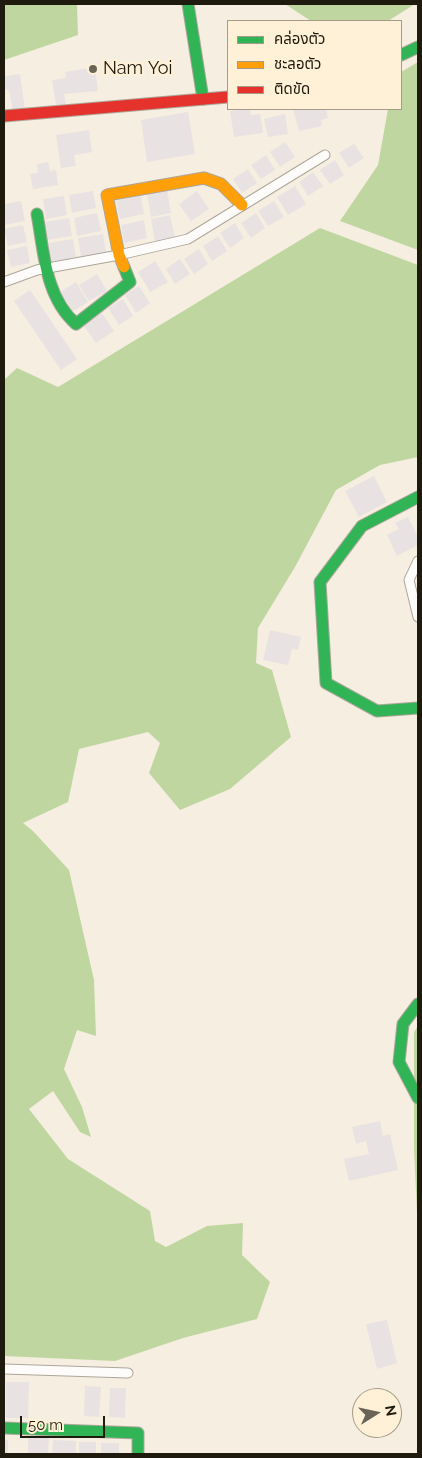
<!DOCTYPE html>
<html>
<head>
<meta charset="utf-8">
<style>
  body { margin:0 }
  #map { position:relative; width:422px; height:1458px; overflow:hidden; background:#f6eee0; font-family:Raleway,"Noto Sans Thai",sans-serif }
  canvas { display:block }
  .frame { position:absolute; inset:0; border:5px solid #1f1a0e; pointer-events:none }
  .legend { position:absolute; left:227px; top:20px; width:175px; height:90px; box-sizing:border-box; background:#fff1d7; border:1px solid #a59b87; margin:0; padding:6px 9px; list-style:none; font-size:15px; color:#1f1a0e }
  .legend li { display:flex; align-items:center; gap:10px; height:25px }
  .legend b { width:25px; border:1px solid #a59b87 }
  .north { position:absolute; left:352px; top:1388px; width:50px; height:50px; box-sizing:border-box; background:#fff1d7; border:1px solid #a59b87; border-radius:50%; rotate:80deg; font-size:14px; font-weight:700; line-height:20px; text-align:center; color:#1f1a0e }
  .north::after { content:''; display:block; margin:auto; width:18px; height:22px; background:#6a6458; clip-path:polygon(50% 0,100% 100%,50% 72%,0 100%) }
  .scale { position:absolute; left:20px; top:1416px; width:85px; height:22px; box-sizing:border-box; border:2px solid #1f1a0e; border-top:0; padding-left:6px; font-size:15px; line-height:18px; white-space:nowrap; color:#1f1a0e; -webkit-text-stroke:4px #fff1d7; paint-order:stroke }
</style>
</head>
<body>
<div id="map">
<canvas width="422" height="1458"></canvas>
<div class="frame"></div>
<ul class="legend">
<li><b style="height:6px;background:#30b455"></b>คล่องตัว</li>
<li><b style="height:6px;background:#ff9f0a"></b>ชะลอตัว</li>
<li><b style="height:6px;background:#e5322d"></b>ติดขัด</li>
</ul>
<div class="north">N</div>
<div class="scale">50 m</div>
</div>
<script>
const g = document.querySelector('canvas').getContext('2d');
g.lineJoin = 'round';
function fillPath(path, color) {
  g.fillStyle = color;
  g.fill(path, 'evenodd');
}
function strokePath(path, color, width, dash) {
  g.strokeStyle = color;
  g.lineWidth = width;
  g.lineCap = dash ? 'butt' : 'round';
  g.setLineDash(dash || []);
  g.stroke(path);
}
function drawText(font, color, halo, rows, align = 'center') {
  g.font = font + ' Raleway,sans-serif';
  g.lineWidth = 4.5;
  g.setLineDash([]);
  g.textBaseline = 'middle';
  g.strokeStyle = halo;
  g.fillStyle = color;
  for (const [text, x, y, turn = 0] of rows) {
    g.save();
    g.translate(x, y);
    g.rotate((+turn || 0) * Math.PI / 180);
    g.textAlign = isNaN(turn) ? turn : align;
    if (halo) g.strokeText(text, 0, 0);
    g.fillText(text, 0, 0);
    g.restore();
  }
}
fillPath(new Path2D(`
  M4,4H77L78,35L4,60Z
  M285,4H415L388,21H311Z
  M418,62V250L340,221L378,165L388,109H401V72Z
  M320,228L418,265V457L380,465L336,490L295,567L258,628L256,663L272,670L291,737L230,789L180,810L149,773L160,743L148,732L79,749L68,802L23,823L33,831L69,870L94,980L96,1036L77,1030L64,1069L82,1107L91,1137L80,1132L53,1091L29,1109L68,1159L150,1211L155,1241L166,1247L207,1226L243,1223L242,1255L270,1282L257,1319L183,1338L115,1361L4,1356V380L17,368L58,387Z
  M418,1026V1234L414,1149V1032Z`), '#c0d6a1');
fillPath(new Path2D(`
  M95,67L98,91L64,94L66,104L56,105L52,80L66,78L65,72Z
  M20,74L25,110L13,111L9,90H4V76Z
  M245,109H250L251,115L260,114L263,133L234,137L230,111Z
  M293,109H326L328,118L321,120L322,126L299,131Z
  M188,112L195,154L147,162L141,120Z
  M285,114L288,134L268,137L264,119Z
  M89,130L92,152L74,155L76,166L61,168L56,135Z
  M285,142L295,157L280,167L270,152Z
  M354,144L364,158L349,168L339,153Z
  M266,155L275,170L261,179L251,165Z
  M335,160L344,175L330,184L320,170Z
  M48,162L50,171L56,170L58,185L33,189L30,174L38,173L37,164Z
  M248,169L257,183L242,193L233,179Z
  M313,172L323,186L308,196L299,182Z
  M295,186L306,204L288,215L277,197Z
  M167,190L171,213L151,217L147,194Z
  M93,191L96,208L72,213L69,195Z
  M197,191L209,209L191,221L179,204Z
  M64,196L67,215L46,219L43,199Z
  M141,196L144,214L120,219L116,201Z
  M21,201L25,221L4,225V204Z
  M274,201L284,217L268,226L258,211Z
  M97,213L101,231L77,236L74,218Z
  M256,213L265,228L251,238L241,223Z
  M170,215L175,238L155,242L151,219Z
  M69,218L72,236L47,240L44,222Z
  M144,220L147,238L124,243L121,225Z
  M235,223L244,238L230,248L220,233Z
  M23,225L27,242L8,246L4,229Z
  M103,234L106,252L81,256L78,238Z
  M218,236L227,251L212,261L203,246Z
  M73,239L76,257L52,262L49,243Z
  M27,246L30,263L11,267L7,250Z
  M199,249L208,264L194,274L184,259Z
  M180,259L190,274L175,284L166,269Z
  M155,261L168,282L150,292L138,272Z
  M97,274L107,291L89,301L79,285Z
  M76,282L88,302L73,311L60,292Z
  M139,286L150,303L136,313L125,295Z
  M30,290L77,359L61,370L14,301Z
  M123,299L133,316L119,325L108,308Z
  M102,313L114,331L96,343L84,326Z
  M374,476L387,502L359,517L345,491Z
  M408,517L418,537V545L397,556L387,535L399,529L395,523Z
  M270,630L301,637L298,650L292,649L288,665L263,660Z
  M380,1121L383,1136L390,1134L398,1170L349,1181L344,1159L369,1154L366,1141L356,1144L352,1127Z
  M387,1320L397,1363L377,1369L366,1324Z
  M6,1382H29L28,1418H6Z
  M85,1386L101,1387L99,1417L84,1416Z
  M110,1388H126L125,1418L109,1417Z
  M28,1438H49L48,1454H28Z
  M4,1440H8V1454H4Z
  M53,1440L76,1441V1454H52Z
  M79,1442H96V1454H79Z
  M101,1443H119V1454H101Z`), '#e9e2e2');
const street = new Path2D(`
  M4,282L37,270L119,255L188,239L325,155
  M418,561L409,580L418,617
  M4,1369L128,1373`);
const fast = new Path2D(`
  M188,4L203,99
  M401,55L418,47
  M37,214C44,252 45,297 76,324L130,282L124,267
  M418,497L362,526L320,582L326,683L377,711L418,708
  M418,1004L403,1024L399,1062L418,1098
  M4,1428L138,1433V1454`);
const slow = new Path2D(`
  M124,267L119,255L107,195L204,178L221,184L242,205`);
const jam = new Path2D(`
  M4,116L228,97`);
strokePath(street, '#aca69a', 11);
strokePath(fast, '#aca69a', 13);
strokePath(slow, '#aca69a', 13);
strokePath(jam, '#aca69a', 13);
strokePath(street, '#fefcfa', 9);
strokePath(fast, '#30b455', 11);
strokePath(slow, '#ff9f0a', 11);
strokePath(jam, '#e5322d', 11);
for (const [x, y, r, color] of [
  [93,69,5,"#6a6458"]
]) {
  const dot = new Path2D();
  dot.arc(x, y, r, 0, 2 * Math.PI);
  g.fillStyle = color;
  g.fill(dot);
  strokePath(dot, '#fff1d7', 2);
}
drawText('18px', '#1f1a0e', '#fff1d7', [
  ["Nam Yoi",103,69]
], 'left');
</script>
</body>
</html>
